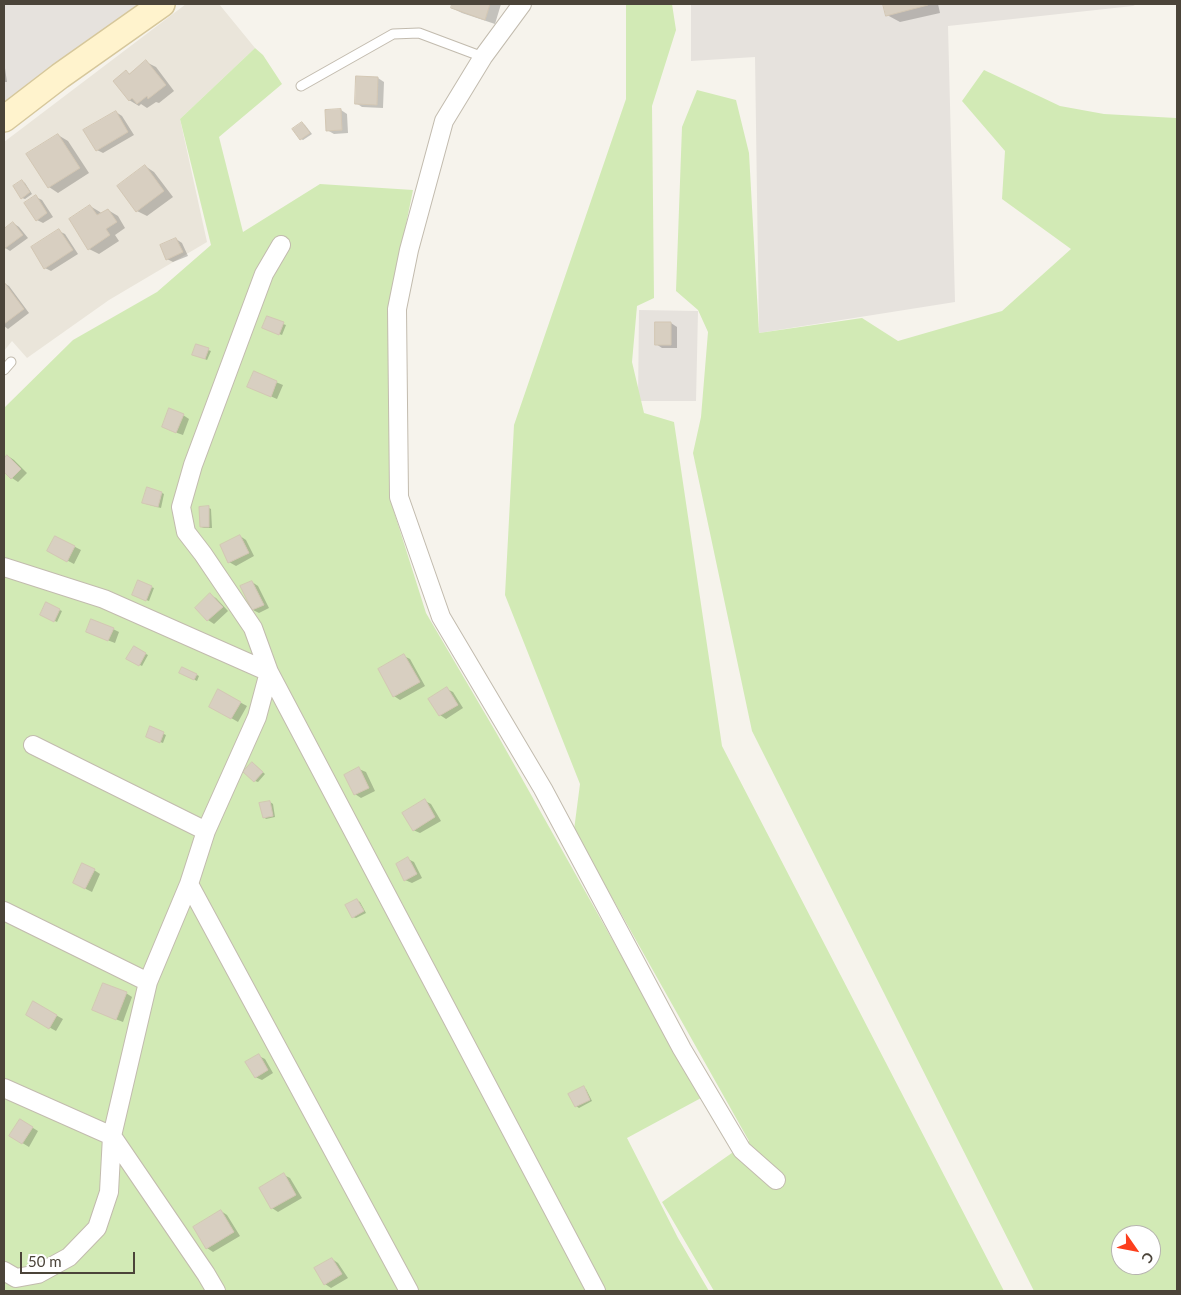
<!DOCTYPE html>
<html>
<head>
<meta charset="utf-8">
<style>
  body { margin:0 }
  #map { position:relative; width:1181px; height:1295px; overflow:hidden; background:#f6f3ec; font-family:Lato,sans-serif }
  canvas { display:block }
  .frame { position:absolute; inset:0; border:5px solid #4b4439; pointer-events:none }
  .north { position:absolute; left:1111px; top:1225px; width:50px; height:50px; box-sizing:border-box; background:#fff; border:1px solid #b7b4b0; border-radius:50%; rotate:123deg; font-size:14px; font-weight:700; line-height:20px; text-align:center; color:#4b4439 }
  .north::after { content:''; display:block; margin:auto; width:18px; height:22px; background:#fc3f1d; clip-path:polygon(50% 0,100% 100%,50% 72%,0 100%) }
  .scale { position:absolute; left:20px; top:1252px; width:115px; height:22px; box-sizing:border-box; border:2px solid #4b4439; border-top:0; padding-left:6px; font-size:15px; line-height:18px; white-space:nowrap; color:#4b4439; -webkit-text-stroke:4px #fff; paint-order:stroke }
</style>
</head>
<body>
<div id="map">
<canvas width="1181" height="1295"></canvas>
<div class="frame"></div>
<div class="north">С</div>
<div class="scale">50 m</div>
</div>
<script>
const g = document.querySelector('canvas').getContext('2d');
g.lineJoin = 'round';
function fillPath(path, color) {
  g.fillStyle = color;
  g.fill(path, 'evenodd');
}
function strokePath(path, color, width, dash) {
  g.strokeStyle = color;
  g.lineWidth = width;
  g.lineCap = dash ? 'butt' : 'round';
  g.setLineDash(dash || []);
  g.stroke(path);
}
fillPath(new Path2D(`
  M186,4H219L255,48L180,119L207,242L109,300L27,358L12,341L4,351V142Z`), '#eae5da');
fillPath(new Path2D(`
  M4,4H143L4,107Z
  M691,4H1137L1133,6L948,26L955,302L759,333L755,57L691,61Z
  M639,310L698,311L696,401H638Z`), '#e6e2dd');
fillPath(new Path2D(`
  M626,4H672L676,30L652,106L654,298L637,306L632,362L644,413L674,422L722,746L1004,1291H714L662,1202L749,1141L574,830L580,784L505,595L514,425L626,99Z
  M255,48L263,55L282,84L219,137L243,232L320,184L413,190L392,293L390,499L426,613L497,734L701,1098L627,1138L678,1238L709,1291H4V408L73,340L157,292L211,245L180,119Z
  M984,70L1060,106L1104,114L1176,118L1177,116V1291H1034L752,731L693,453L701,417L708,332L698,310L676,291L682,127L697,90L736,100L749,153L759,333L862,318L898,341L1002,311L1071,249L1002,199L1005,151L962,101ZM1121,1235H1151V1265H1121Z`), '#d2eab5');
fillPath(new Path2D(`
  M454,4H501L495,24L462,13L452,8Z
  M884,4H938L940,13L900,22L887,15Z
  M4,61L7,82H4Z
  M146,62L156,67L174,91L159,103L156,102L147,108L141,104L139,106L129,100L126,72L130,74Z
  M357,77L378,78L384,82L383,108L362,107L356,103Z
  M341,110L347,114L348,133L334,134L327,130Z
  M116,112L122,116L134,135L103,153L97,150Z
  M302,123L305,125L312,134L303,140L301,139Z
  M58,135L68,141L89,173L58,193L49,187Z
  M145,166L154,172L173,197L147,216L137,211Z
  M22,181L25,183L32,194L25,199L22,198Z
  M36,197L42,200L53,217L43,223L37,220Z
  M90,206L100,212L102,214L108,210L118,216L125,228L115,235L119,241L99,254L89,249Z
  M13,223L19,227L28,238L10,251L4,247V230Z
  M59,231L65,234L78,254L51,271L45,268Z
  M176,239L182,243L188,256L173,262L167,259Z
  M4,283L9,286L29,313L8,329L4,326Z
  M671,323L677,327V348H662L656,344Z
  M283,324L286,325L282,335L266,329Z
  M208,350L211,351L207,360L196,355Z
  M254,373L283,385L277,399L249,387Z
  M183,415L189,419L183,435L169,430Z
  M8,456L14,460L27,473L18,482L12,478L4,471V460Z
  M162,493L164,494L161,508L146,504Z
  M209,508L211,509L212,528H204L201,527Z
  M240,536L246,540L254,556L236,566L229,562Z
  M56,537L81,550L74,564L55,554Z
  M252,582L258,586L269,608L259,613L253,610Z
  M151,587L154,588L149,601L136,596Z
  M210,595L216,598L228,611L214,624L208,620L196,608Z
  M46,604L62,611L57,622L41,614Z
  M113,629L119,632L115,643L94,635Z
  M134,648L148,655L142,666L128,659Z
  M404,656L410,659L425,686L400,700L394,696Z
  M183,668L199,676L197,681L181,673Z
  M447,689L453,692L463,708L446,719L440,715Z
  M219,691L247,706L238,722L211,706Z
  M151,728L166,735L163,743L150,738Z
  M255,765L265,774L258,782L255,781Z
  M359,769L366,772L375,791L361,798L355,794Z
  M425,801L431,804L441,821L420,833L413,830Z
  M270,802L273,804L275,817L266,819L264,817Z
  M408,859L414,862L422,878L412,883L405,880Z
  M94,870L100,874L92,892L80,886Z
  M357,900L360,902L366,913L356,918L353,917Z
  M126,993L132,997L123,1022L100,1013Z
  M34,1003L63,1019L56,1031L27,1015Z
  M259,1056L265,1059L273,1073L262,1080L255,1077Z
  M583,1088L586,1089L592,1101L579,1108L576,1106L570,1094Z
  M20,1120L38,1131L29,1147L11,1136Z
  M284,1175L290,1178L302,1198L278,1212L272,1208L260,1188Z
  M221,1211L227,1215L240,1236L213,1252L207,1248Z
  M332,1259L338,1263L348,1278L331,1288L325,1284Z`), '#0003');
const building = new Path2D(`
  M452,4H490L485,20L451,8Z
  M883,4H928V5L886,16Z
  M146,60L166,85L148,99L147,96L137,104L132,98L129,101L113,81L126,70L129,74Z
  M356,76L378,77L377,105L355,104Z
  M341,109L342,130L326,131L325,110Z
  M116,111L128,132L96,151L83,130Z
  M302,122L310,133L300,140L292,129Z
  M58,134L80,168L48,188L26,154Z
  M145,165L164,191L136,212L117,186Z
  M22,180L30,192L21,199L13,186Z
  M36,195L47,213L36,221L24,203Z
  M90,205L97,215L108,209L117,222L106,229L110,235L88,250L69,219Z
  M13,222L23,235L4,249V229Z
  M59,229L73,250L44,269L31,247Z
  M176,238L183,252L166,260L160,245Z
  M4,282L24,309L4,324Z
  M267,316L284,322L279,335L262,328Z
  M655,322H671V345H655Z
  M196,344L209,348L205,359L192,355Z
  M254,371L277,381L271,397L247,387Z
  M169,408L184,414L176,433L162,427Z
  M7,455L21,469L11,479L4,472V459Z
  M147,487L162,492L158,507L142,503Z
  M209,506V527H200L199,507Z
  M240,535L249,553L228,563L220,545Z
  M55,536L75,546L67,562L47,551Z
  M138,580L152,586L146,601L132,595Z
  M252,581L264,605L252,610L240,586Z
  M210,593L223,607L207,621L195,608Z
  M46,602L60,609L54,622L40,615Z
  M91,619L114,628L108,641L86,632Z
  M134,646L146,653L139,666L126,659Z
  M404,654L420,682L393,697L378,669Z
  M182,667L197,674L194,680L179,673Z
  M447,687L458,705L439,716L428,699Z
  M218,689L241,702L231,719L209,707Z
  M150,726L164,732L160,743L146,737Z
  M252,762L263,772L254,782L243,772Z
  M359,767L369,788L354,795L344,775Z
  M425,799L435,817L413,831L402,813Z
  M270,801L273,816L263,818L259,803Z
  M408,857L417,874L404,881L396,864Z
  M82,863L95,869L85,889L73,883Z
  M357,899L364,911L352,918L345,905Z
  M103,983L127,992L116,1020L92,1010Z
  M33,1001L57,1015L49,1029L26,1015Z
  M259,1054L268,1070L255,1078L245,1062Z
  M584,1086L590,1100L575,1107L568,1094Z
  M20,1119L33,1127L22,1144L9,1136Z
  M284,1173L296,1195L271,1209L259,1188Z
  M221,1210L234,1232L206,1249L193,1227Z
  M332,1258L342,1274L324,1285L314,1268Z`);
fillPath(building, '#d8cfc1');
strokePath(building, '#d3c7b4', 1);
const lane = new Path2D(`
  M301,86L393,34L419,33L483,57
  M4,370L11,362`);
const street = new Path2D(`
  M522,4L483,57L444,121L409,250L397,309L399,497L441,617L543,789L682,1049L742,1150L776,1180
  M4,567L104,599L269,672L596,1291
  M33,745L206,831
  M189,884L409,1291
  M4,911L148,982
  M4,1088L112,1136L109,1192L97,1228L69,1257L38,1274L16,1278L4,1271
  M216,1291L206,1274L112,1136L148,982L189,884L206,831L257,717L269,672L253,628L203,554L186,532L181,507L193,465L264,274L281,245`);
const secondary = new Path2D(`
  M4,119L60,76L162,4`);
strokePath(lane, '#c2bbae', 11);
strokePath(street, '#c2bbae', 20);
strokePath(secondary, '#d6c79b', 28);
strokePath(lane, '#fff', 9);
strokePath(street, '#fff', 18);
strokePath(secondary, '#fff3cd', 25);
</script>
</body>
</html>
